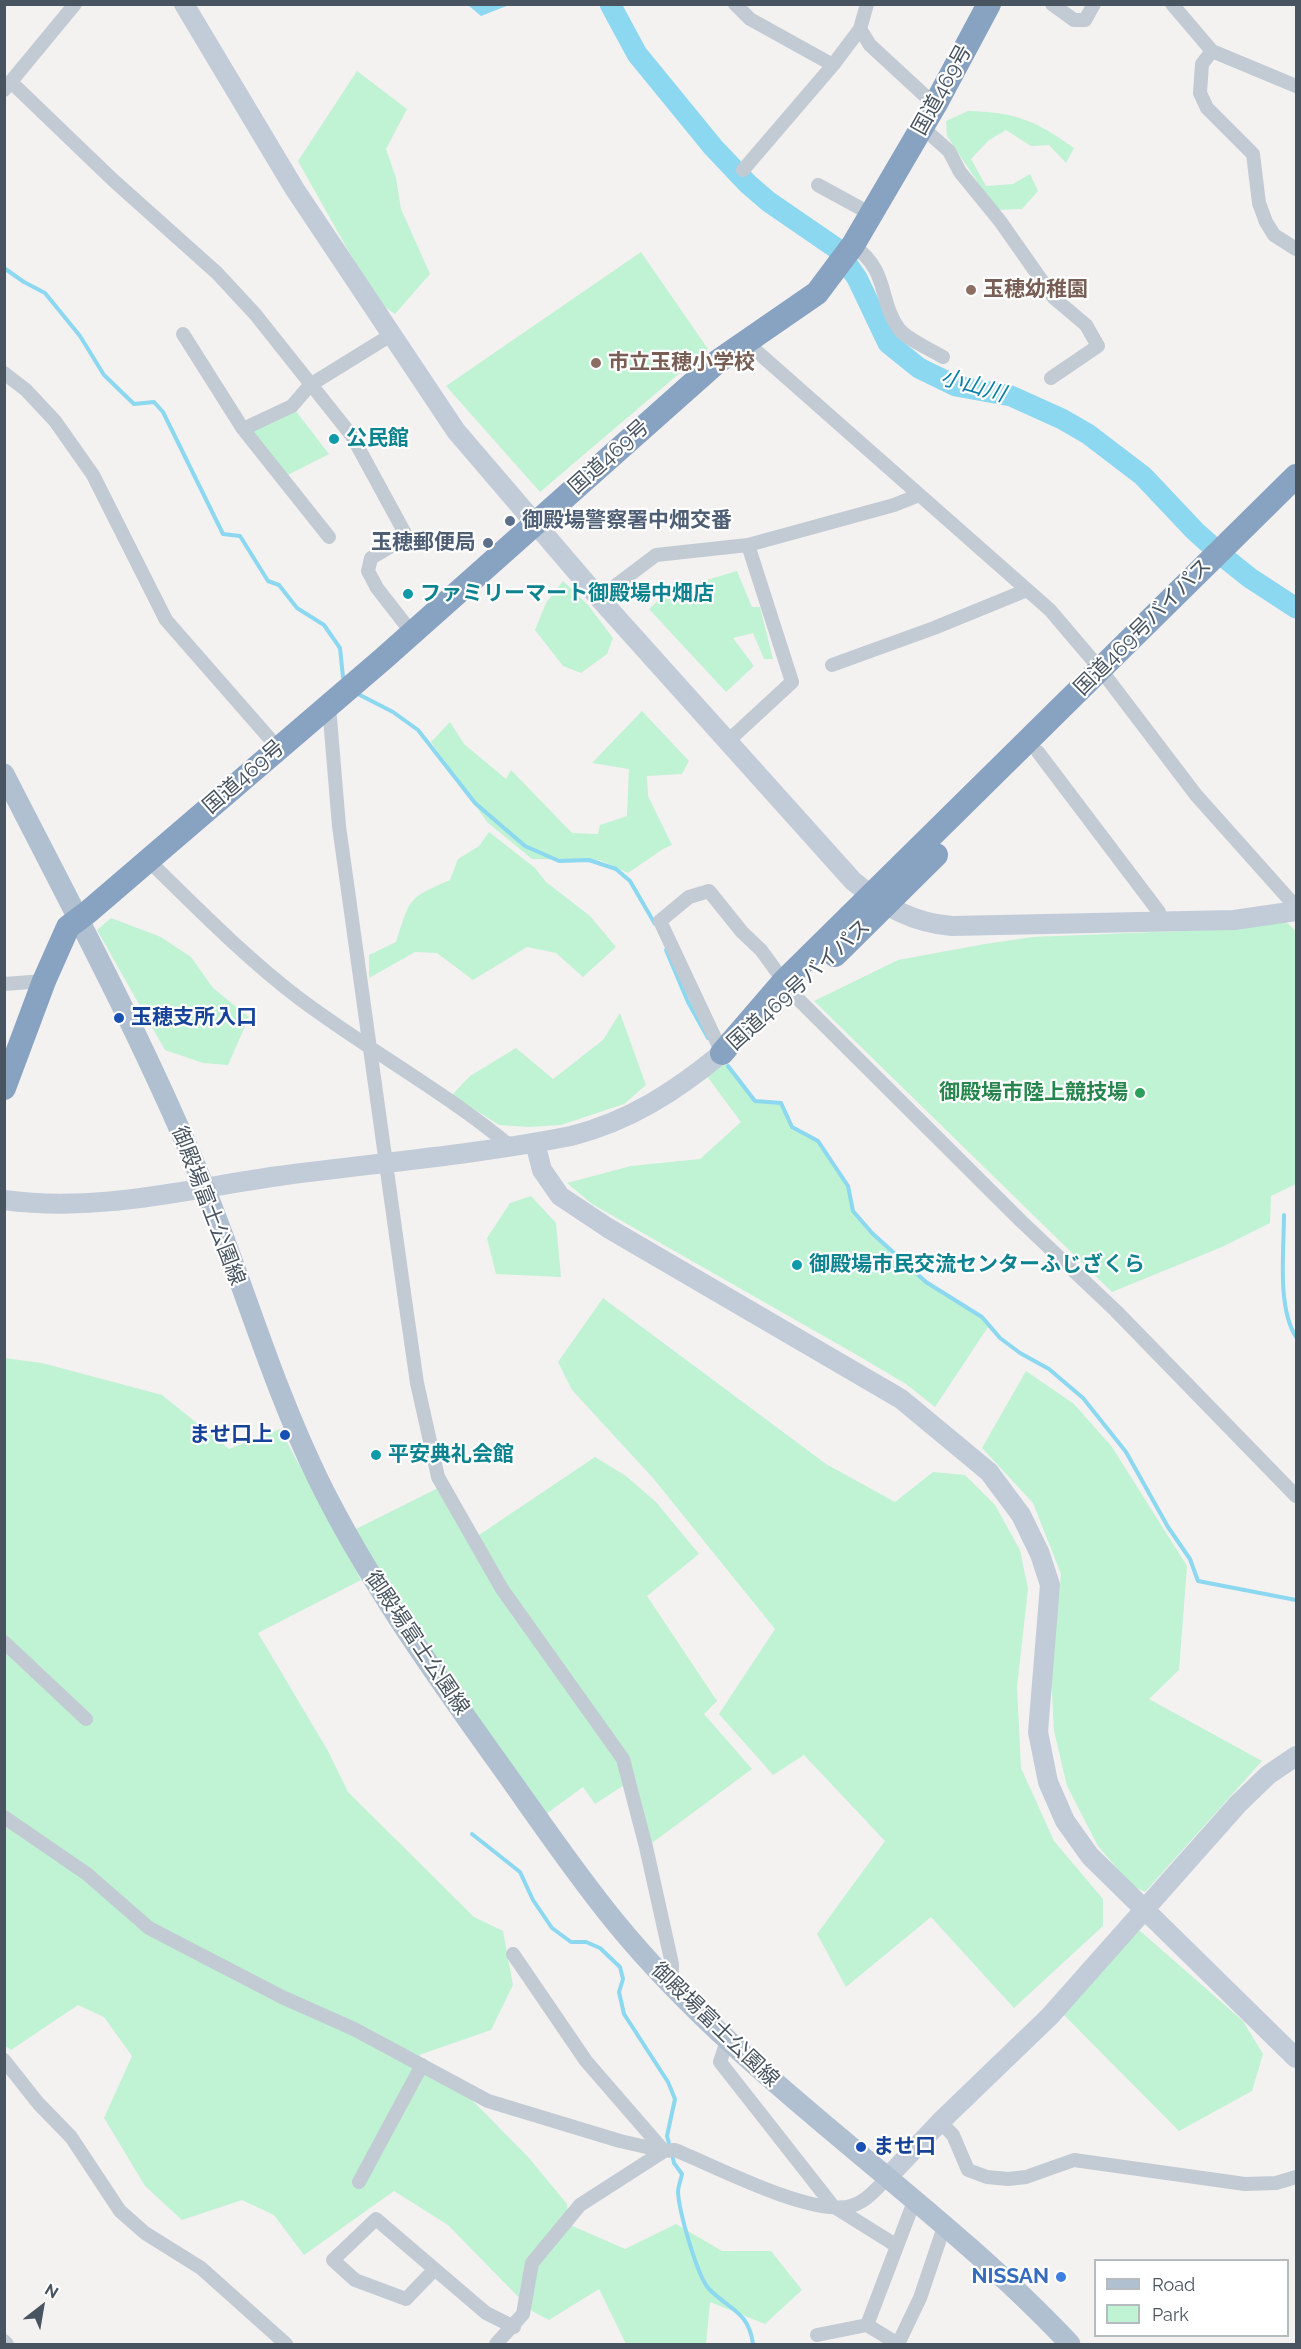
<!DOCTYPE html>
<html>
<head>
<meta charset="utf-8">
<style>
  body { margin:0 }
  #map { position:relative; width:1301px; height:2349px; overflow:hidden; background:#f4f1f1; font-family:Raleway,sans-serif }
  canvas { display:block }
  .frame { position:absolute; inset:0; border:6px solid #485460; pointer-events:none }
  .legend { position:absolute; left:1094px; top:2259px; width:195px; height:78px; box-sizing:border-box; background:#fff; border:2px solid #b6bbbf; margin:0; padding:8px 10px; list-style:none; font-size:18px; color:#485460 }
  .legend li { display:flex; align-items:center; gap:12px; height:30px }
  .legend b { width:30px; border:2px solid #b6bbbf }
  .north { position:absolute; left:12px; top:2277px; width:60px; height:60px; -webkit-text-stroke:4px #fff; paint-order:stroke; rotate:31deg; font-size:16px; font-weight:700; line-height:24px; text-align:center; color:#485460 }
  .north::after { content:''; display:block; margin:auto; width:21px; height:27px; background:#485460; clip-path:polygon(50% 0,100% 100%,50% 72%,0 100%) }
</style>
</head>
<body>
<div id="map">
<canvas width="1301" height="2349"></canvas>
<div class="frame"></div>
<ul class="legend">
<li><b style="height:8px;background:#b1c0d1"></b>Road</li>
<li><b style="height:16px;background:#c0f2d4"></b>Park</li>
</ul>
<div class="north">N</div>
</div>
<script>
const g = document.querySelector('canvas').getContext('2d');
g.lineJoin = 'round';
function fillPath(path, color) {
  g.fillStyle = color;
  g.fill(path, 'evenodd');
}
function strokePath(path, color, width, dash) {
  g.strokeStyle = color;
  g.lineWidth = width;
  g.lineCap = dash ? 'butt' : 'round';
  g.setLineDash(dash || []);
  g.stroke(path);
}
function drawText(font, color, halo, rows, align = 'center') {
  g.font = font + ' Raleway,"Noto Sans JP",sans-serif';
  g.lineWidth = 4.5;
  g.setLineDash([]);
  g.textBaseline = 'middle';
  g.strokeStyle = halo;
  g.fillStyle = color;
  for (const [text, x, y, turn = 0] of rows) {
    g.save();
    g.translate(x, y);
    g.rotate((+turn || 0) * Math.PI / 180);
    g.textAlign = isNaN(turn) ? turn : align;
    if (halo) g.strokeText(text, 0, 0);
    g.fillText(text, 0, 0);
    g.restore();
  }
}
fillPath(new Path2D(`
  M357,71L407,109L386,149L396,178L401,209L430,274L395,314L377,302L298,161Z
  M968,111C1015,112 1035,120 1074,148L1066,163L1049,145L1031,146L1006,130L989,140L971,159L986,186L1013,184L1030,174L1038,191L1022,209L996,210L947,136L946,121Z
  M641,252L708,349L540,492L446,386Z
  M292,406L329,454L282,478L243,429Z
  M737,571L752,607H760L773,659H764L753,633L733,638L754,666L726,692L649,609L681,580L686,586Z
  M563,581L588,605L613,638L607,654L581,673L563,666L535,630L546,603Z
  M642,711L689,761L682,774L647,776L648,796L672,845L663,849L628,873L600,860L532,859L487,822L431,742L450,722L464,744L506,779L511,770L572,833L598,834L600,825L627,816L629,769L592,763Z
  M489,832L535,868L546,882L590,916L616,947L583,977L556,953L527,947L473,980L437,953L415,952L369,978V955L396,942C411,898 406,899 450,880L458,859L479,846Z
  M111,918L161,937L191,957L213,988L249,1017L228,1065L203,1063L165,1050L97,930Z
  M1285,921L1296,931V1184L1271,1196L1270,1223L1222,1247L1112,1292L814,1001L898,960L985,944L1033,937L1230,929Z
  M620,1013L646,1085L624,1104L561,1125L529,1127L499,1125L452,1095L470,1076L516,1048L553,1079L603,1040Z
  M722,1060L755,1101L781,1103L792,1127L818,1141L848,1186L853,1211L872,1233L913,1272L990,1324L935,1407L906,1384L857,1355L592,1204L567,1183L631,1166L700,1159L741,1122L706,1075Z
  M531,1196L556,1223L561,1277L496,1274L487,1238L510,1203Z
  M603,1298L826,1464L895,1502L933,1472L965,1475L995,1505L1020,1550L1028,1589L1017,1687L1021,1768L1054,1841L1103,1899V1926L1014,2008L931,1917L846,1987L817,1934L885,1841L804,1755L773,1775L719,1714L775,1629L653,1478L572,1390L558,1362Z
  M4,1358L42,1363L162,1395L229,1449L280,1429L361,1580L258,1633L328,1751L348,1792L474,1917L503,1931L513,1985L491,2030L419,2055L476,2104L529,2158L567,2204L568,2224L625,2249L676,2224L722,2251H771L802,2290L765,2324L710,2302L706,2344H626L599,2289L549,2320L532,2311L448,2225L394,2191L304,2255L274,2215L242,2200L182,2220L145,2186L104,2118L132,2056L104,2017L78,2005L11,2050L5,2046Z
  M1026,1371L1074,1404L1112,1447L1187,1566L1179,1670L1149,1699L1262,1761L1145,1892L1131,1885L1098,1846L1067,1786L1054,1731L1051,1677L1061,1574L1033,1503L982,1448Z
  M595,1457L626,1476L656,1502L699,1554L647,1596L717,1701L704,1714L752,1769L652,1843L635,1778L595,1804L583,1787L546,1814L410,1624L356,1529L440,1487L470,1541Z
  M1139,1930L1243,2021L1263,2054L1252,2091L1179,2131L1063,2014Z`), '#c0f2d4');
fillPath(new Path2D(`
  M468,5H509L481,16Z`), '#8bd8f0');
strokePath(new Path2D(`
  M4,268L24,282L45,293L80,336L104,375L134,404L154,402L163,412L223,534L240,536L268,581L279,585L297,608L324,625L340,648L343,677
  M358,694L393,712L418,730L475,803L525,846L559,861L589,860L616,869L630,881L655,924
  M666,950L688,1002L708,1038
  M728,1066L755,1101L781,1103L792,1127L818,1141L848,1186L853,1211L872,1233L926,1282L982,1317L1000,1338L1020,1353L1049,1369L1083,1398L1126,1452L1168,1527L1190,1559L1198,1581L1296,1600
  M1284,1215C1284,1251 1277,1307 1296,1337
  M472,1834L520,1872L533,1900L552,1928L571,1942H586L600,1948L620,1967L623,1979L619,1992L624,2014L668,2082L675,2099L667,2136L670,2147
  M672,2154L674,2163L682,2174C681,2180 678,2186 678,2192C679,2211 697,2276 709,2289C730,2310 749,2312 753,2344`), '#8bd8f0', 4);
strokePath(new Path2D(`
  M610,4L637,54L713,147L748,184L769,202L836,248L857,278L888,343L919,368L956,386L1011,396L1062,419L1088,434L1143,476L1195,531L1225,558L1250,578L1296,608`), '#8bd8f0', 21);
strokePath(new Path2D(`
  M735,4L750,19L833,65L860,29
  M867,4L860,29L870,45L935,105
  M1052,4L1074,20H1085L1094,4
  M1172,4L1212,51L1296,86
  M1212,51L1202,64L1200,93L1207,108L1253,154L1259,203L1266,222L1274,235L1296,249
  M11,82L113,180L217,273L255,314L352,436L407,537L371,558L368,571L377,588L412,633
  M4,90L75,4
  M922,127L949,151L960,172L1000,221L1054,298L1086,325L1098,346L1051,378
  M743,170L833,65
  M818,185L871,214
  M853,245C890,272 878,300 899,329C908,340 930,349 943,357
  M183,334L243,429L329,537
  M745,341L1050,610L1101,670L1196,795L1296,907
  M4,373L26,390L55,421L93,475L166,620L278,748
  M243,429L292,406L310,385L391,335
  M599,598L656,555L748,545L894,505L919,495
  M832,665L934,628L1027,590
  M329,706L339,826L405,1300L417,1383L438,1477L502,1589L623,1759L646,1847L672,1964V1975L665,1981
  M727,742L792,682L748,545
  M1038,752L1159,912L1161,920
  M148,860C197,908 245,957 300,999C368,1050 444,1091 510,1146
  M4,984L44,981
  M722,1053L660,921L689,897L709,891L742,932L761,950L793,994L1021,1221L1116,1311L1296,1496
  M4,1642L86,1719
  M4,1817L87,1874L149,1928L282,1997L354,2029L488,2101L620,2141L664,2151
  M513,1954L586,2061L664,2151
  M727,2041L720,2062L833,2206L897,2246
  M4,2060L38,2103L71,2137L120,2211L145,2233L201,2268L286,2344
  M940,2122L953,2135L968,2170L987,2177L1008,2179L1026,2177L1074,2160L1245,2184L1276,2183L1296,2177
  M359,2182L422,2065
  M434,2270L406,2299L355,2280L333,2260L376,2219L486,2313L514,2327
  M867,2325L898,2344
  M817,2335L867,2325L915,2199
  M4,2341L7,2344
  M496,2344L523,2314L532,2263L580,2205L664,2151L675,2150C717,2167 804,2213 847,2207C865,2204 876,2189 888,2177
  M898,2344L920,2298L945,2224`), '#c2cbd3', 14);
strokePath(new Path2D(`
  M184,4L294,188L456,431L599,598L853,881C883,906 913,923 952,926L1234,920L1296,911
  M535,1143L542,1170L560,1196L608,1228L901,1399L989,1472L1021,1515L1040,1554L1050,1585L1038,1732L1048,1782L1065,1821L1090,1856L1296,2058
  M4,1200C99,1213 186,1189 279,1176C376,1163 475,1155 571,1136C630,1121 676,1091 722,1053
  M888,2177L940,2122L1050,2016L1238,1804L1268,1775L1296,1756`), '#c2ccd8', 20);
strokePath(new Path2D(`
  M4,774C73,909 145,1043 203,1184C243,1282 272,1385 319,1481C367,1578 428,1664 490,1751C532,1809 571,1868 616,1923C748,2084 928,2193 1070,2344`), '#b1c0d1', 21);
strokePath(new Path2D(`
  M835,955L936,855
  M722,1053L784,981L1296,476
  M4,1088L44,981L68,927L88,912L383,659L717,362L817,293L853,245L935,105L989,4`), '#88a2c1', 24);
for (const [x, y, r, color] of [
  [971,290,6,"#8d6e63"],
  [596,363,6,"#8d6e63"],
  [334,439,6,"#0f9aa8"],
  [510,521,6,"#5c6f8a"],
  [488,543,6,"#5c6f8a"],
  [408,594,6,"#0f9aa8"],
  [119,1018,6,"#1a4fb4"],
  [1140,1093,6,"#2e9e5b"],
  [797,1265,6,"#0f9aa8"],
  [285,1435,6,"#1a4fb4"],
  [376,1455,6,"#0f9aa8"],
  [861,2147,6,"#1a4fb4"],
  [1061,2277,6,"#3f7fe0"]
]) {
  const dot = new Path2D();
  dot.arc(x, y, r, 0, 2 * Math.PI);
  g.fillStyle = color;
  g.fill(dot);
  strokePath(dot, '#fff', 2);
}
drawText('21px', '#485460', '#fff', [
  ["国道469号",942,90,-61],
  ["国道469号",609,457,-42],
  ["国道469号バイパス",1143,627,-45],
  ["国道469号",244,777,-41],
  ["国道469号バイパス",799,985,-42],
  ["御殿場富士公園線",208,1206,69],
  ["御殿場富士公園線",417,1643,56],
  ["御殿場富士公園線",715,2025,44]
]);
drawText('bold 21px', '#785e54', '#fff', [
  ["玉穂幼稚園",983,290],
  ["市立玉穂小学校",608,363]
], 'left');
drawText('bold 21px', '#0d838f', '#fff', [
  ["公民館",346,439],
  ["ファミリーマート御殿場中畑店",420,594],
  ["御殿場市民交流センターふじざくら",809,1265],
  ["平安典礼会館",388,1455]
], 'left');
drawText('bold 21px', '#4e5e75', '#fff', [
  ["御殿場警察署中畑交番",522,521],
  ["玉穂郵便局",476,543,"right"]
], 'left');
drawText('bold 21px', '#164399', '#fff', [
  ["玉穂支所入口",131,1018],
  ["ませ口上",273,1435,"right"],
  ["ませ口",873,2147]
], 'left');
drawText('bold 21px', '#27864d', '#fff', [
  ["御殿場市陸上競技場",1128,1093]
], 'right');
drawText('bold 21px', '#366cbe', '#fff', [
  ["NISSAN",1049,2277]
], 'right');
drawText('italic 22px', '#087fa4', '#fff', [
  ["小山川",973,386,16]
]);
</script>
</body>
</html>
